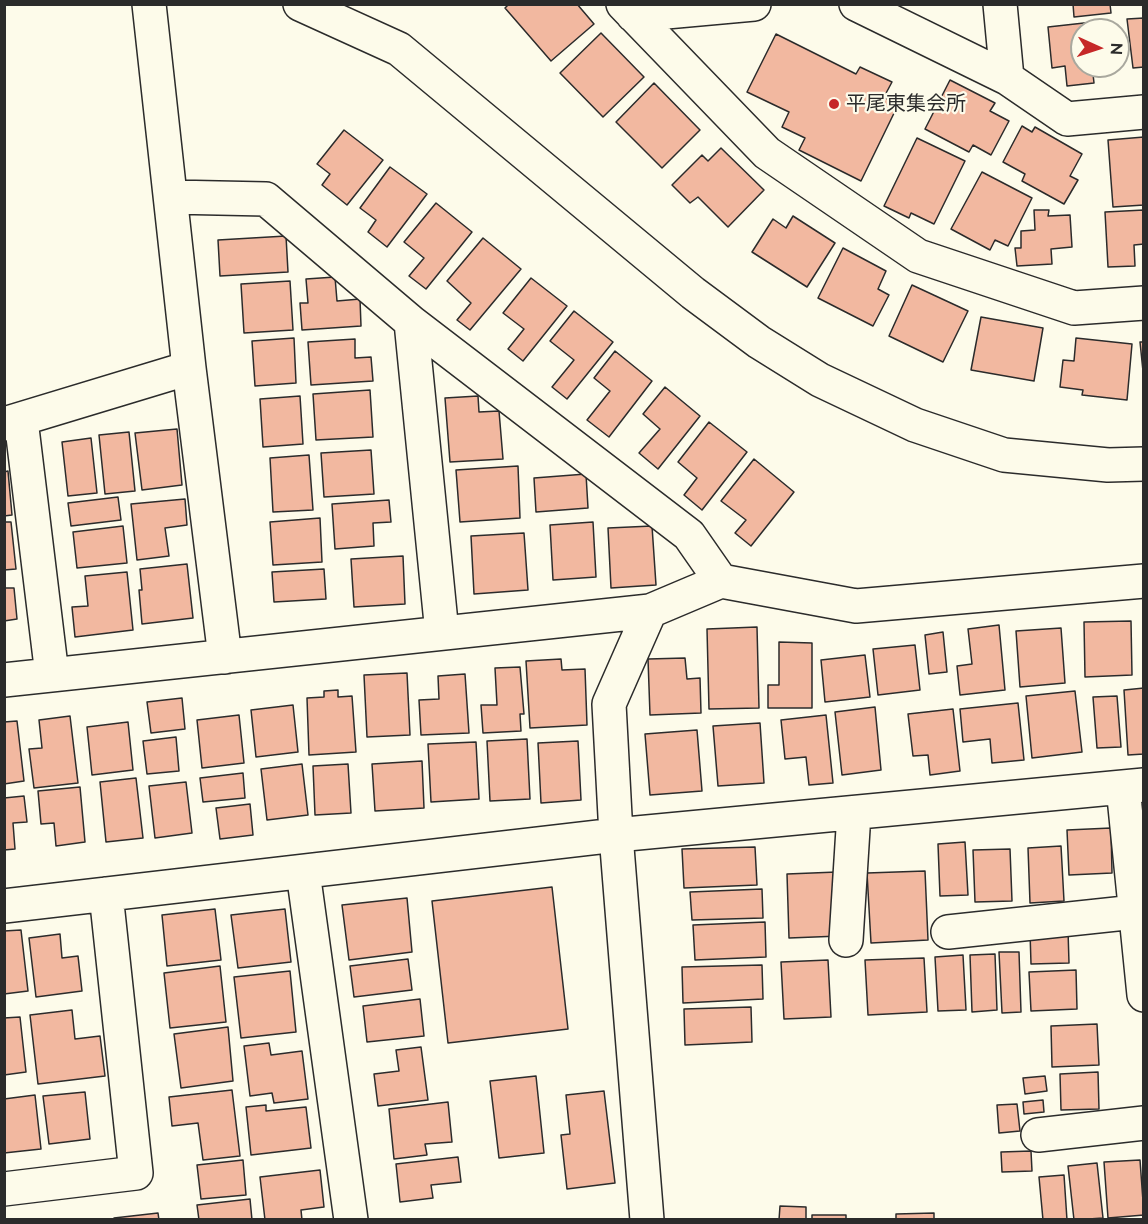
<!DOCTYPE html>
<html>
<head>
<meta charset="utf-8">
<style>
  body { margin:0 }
  #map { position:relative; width:1148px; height:1224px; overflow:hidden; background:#fdfbea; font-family:Raleway,sans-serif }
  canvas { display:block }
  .frame { position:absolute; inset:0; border:6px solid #2b2b2b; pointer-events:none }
  .north { position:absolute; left:1070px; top:18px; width:60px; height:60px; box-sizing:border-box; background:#fdfbea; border:2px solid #a9a89e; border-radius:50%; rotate:93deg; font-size:16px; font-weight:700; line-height:24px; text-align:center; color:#2b2b2b }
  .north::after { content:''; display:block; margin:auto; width:21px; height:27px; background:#c62828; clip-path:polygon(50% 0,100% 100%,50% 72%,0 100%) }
</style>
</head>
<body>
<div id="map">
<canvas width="1148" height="1224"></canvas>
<div class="frame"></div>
<div class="north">N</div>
</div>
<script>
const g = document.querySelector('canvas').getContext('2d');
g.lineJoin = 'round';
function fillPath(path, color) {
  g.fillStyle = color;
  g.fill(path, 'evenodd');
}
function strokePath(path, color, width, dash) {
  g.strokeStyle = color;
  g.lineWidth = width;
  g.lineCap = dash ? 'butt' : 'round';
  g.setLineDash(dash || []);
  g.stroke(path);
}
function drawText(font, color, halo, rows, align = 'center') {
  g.font = font + ' Raleway,"Noto Sans JP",sans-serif';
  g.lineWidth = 4.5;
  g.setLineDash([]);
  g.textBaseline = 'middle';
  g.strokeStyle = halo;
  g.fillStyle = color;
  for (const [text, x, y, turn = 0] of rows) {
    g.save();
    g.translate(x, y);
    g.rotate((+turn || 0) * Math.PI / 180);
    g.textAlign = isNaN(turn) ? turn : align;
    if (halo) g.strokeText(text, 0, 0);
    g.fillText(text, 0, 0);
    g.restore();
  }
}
const building = new Path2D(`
  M509,4H577L594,24L551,61L505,8Z
  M1073,4H1110L1111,13L1074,17Z
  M1144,18V67L1133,68L1127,19Z
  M1093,22V26L1103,24V30H1082V66H1107V72L1093,74L1094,83L1067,86L1065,66L1052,68L1048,27Z
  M601,33L644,77L603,117L560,73Z
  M776,34L856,74L860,67L892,82L884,97L898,105L861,181L799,150L805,138L782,127L789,112L747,92Z
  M950,80L995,103L990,111L1009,121L991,155L973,145L969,152L925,129Z
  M654,83L700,130L662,168L616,122Z
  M1022,126L1032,132L1035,127L1082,154L1070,176L1078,180L1064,204L1022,181L1025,174L1003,162Z
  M344,130L383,160L347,205L322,185L330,174L317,164Z
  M1144,137V205L1113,207L1108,140Z
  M917,138L965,161L934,224L911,213L909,218L884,206Z
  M721,148L764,190L728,227L698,197L690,203L672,185L702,155L708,161Z
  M390,167L427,194L387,247L368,232L376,220L360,208Z
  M982,172L1032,198L1008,246L995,240L990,250L951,229Z
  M436,203L472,232L426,289L409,276L424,258L404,242Z
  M1034,210H1049L1048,216L1070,215L1072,247L1051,249L1052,264L1017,266L1015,248H1021V231L1035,230Z
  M1144,210V244L1134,245L1135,266L1108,267L1105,212Z
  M793,216L835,243L807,287L752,252L773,219L786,228Z
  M286,236L288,272L220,276L218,240Z
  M483,238L521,269L470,330L457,320L471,303L447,281Z
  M843,248L886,271L878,289L889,295L873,326L818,298Z
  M335,277L337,301L360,299L361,326L302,330L300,303H308L306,279Z
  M531,278L567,306L523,361L508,349L524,329L503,313Z
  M290,281L293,330L244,333L241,284Z
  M912,285L968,311L943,362L889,336Z
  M574,311L613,342L567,399L552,387L574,360L550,341Z
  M981,317L1043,328L1034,381L971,370Z
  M294,338L296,383L255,386L252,341Z
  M1076,338L1132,344L1127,400L1082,395L1083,390L1060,387L1063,360L1074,361Z
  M355,339V358L371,357L373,381L311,385L308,342Z
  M1140,342H1144V381Z
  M615,351L652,381L609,437L587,420L610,391L594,378Z
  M665,387L700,416L658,469L639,453L660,429L643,414Z
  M370,390L373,437L316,440L313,394Z
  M300,396L303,444L263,447L260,399Z
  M478,396L479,412L499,411L503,459L450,462L445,398Z
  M709,422L747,452L702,510L684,495L697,478L678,462Z
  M177,429L182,485L142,490L135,433Z
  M129,432L135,491L105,494L99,435Z
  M91,438L97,493L68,496L62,442Z
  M371,450L374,494L324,497L321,453Z
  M309,455L313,510L273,512L270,458Z
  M754,459L794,492L751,546L735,533L746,520L721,501Z
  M518,466L520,518L460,522L456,470Z
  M8,471L12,515L4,516V472Z
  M586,474L588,508L536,512L534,478Z
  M118,497L121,520L71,526L68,503Z
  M185,499L187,525L165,528L169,556L137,560L131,504Z
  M389,500L391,522L373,523L374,546L335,549L332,504Z
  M320,518L322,562L273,565L270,522Z
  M4,522H11L16,569L4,570Z
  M593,522L596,577L553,580L550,525Z
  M123,526L127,563L77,568L73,532Z
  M652,526L656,585L611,588L608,528Z
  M524,533L528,590L474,594L471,536Z
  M403,556L405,604L354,607L351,559Z
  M187,564L193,618L142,624L139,590H142L140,569Z
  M324,569L326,599L274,602L272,572Z
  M127,572L133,630L75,637L72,607L88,606L85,576Z
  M4,588H14L17,619L4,621Z
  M1131,621L1132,675L1085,677L1084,622Z
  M999,625L1005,690L960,695L957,666L972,664L968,629Z
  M757,627L759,708L709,709L707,629Z
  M1061,628L1065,683L1020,687L1016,631Z
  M943,632L947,672L929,674L925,635Z
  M779,642L812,643V708H768V685H779Z
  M915,645L920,690L878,695L873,649Z
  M865,655L870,697L825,702L821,660Z
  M685,658L687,679L700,678L701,713L650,715L648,659Z
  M561,659L562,670L585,669L587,725L530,728L526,661Z
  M520,667L524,714H520L521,731L483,733L481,705H497L495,668Z
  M407,673L410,735L367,737L364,675Z
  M465,674L469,733L421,735L419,700L439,699L438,676Z
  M1144,688V754L1128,755L1124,690Z
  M338,690V697L352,696L356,752L309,755L307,698L324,697V691Z
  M1075,691L1082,752L1032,758L1026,696Z
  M1117,696L1121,747L1097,748L1093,697Z
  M182,698L185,729L151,733L147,702Z
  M1018,703L1024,760L992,763L990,739L963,742L960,709Z
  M293,705L298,752L256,757L251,710Z
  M875,707L881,770L842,775L835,712Z
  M953,709L960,771L930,775L928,755L913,756L908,714Z
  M239,715L244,763L202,768L197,720Z
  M826,715L833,783L809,785L806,757L785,759L781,720Z
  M70,716L78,783L34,788L29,749L42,748L39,720Z
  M17,721L24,781L4,784V722Z
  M128,722L133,770L92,775L87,727Z
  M760,723L764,783L718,786L713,726Z
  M697,730L702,791L650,795L645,734Z
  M176,737L179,771L147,774L143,741Z
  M527,739L530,799L490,801L487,741Z
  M578,741L581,800L541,803L538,743Z
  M476,742L479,799L431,802L428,744Z
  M422,761L424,808L375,811L372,764Z
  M302,764L308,815L267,820L261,769Z
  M348,764L351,813L315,815L313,766Z
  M243,773L245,798L203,802L200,778Z
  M136,778L143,838L106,842L100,782Z
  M186,782L192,833L155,838L149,786Z
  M80,787L85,842L56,846L54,823L41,824L38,791Z
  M24,796L27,822L13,823L15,849L4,850V798Z
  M250,804L253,835L220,839L216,808Z
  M1111,828L1112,873L1069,875L1067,830Z
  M965,842L968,895L940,896L938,844Z
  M1061,846L1064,901L1030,903L1028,848Z
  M755,847L757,885L684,888L682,849Z
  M1010,849L1012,901L975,902L973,850Z
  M925,871L928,940L871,943L867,873Z
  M837,872L840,936L789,938L787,874Z
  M552,887L568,1029L448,1043L432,901Z
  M762,889L763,918L692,920L690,892Z
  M407,898L412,952L349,960L342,905Z
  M215,909L221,960L167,966L162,915Z
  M285,909L291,962L238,968L231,915Z
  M765,922L766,957L695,960L693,925Z
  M21,930L28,991L4,994V931Z
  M1068,930L1069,963L1031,964L1030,932Z
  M60,934L62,958L78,956L82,991L36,997L29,938Z
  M999,952H1019L1021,1012L1002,1013Z
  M995,954L997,1010L972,1012L970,955Z
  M963,955L966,1010L938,1011L935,957Z
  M924,958L927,1012L868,1015L865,960Z
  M408,959L412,990L354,997L350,966Z
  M828,960L831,1017L784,1019L781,962Z
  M762,965L763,999L683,1003L682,967Z
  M220,966L226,1022L170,1028L164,973Z
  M1076,970L1077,1009L1031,1011L1029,972Z
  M290,971L296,1032L241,1038L234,977Z
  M420,999L424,1036L367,1042L363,1006Z
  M751,1007L752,1042L685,1045L684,1009Z
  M72,1010L75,1039L100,1036L105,1076L38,1084L30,1015Z
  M20,1017L26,1072L4,1075V1018Z
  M1097,1024L1099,1065L1052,1067L1051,1026Z
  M228,1027L233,1081L181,1088L174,1034Z
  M269,1043L271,1055L302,1051L308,1099L274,1103L272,1093L250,1096L244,1046Z
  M421,1047L428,1100L378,1106L374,1074L399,1071L396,1050Z
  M1098,1072L1099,1109L1061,1110L1060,1074Z
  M536,1076L544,1153L499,1158L490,1081Z
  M1045,1076L1047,1091L1025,1094L1023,1078Z
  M232,1090L240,1156L203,1160L198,1123L172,1126L169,1097Z
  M604,1091L615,1183L567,1189L561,1135L570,1134L566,1095Z
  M85,1092L90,1139L49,1144L43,1096Z
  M35,1095L41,1149L4,1153V1099Z
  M1043,1100L1044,1112L1024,1114L1023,1102Z
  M448,1102L452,1142L425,1144L427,1155L394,1159L389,1109Z
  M1017,1104L1020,1131L999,1133L997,1105Z
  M266,1105V1111L306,1107L311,1148L251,1155L246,1107Z
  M1031,1151L1032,1171L1002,1172L1001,1152Z
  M458,1157L461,1182L431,1185L433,1198L400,1202L396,1164Z
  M243,1160L246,1195L201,1199L197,1165Z
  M1140,1160L1144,1215L1108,1218L1104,1162Z
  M1097,1163L1103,1218L1074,1220L1068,1166Z
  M320,1170L324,1207L301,1210L302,1220H265L260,1177Z
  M1064,1175L1067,1220H1043L1039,1177Z
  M250,1199L252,1220H199L197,1205Z
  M780,1206L806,1207V1220H779Z
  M158,1213L159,1220H114V1218Z
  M934,1213V1220H896V1214Z
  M812,1215H846V1220H812Z`);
fillPath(building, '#f2b8a0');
strokePath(building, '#2b2b2b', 1.5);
const minor = new Path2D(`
  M149,4L189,368L225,657
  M623,4L767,153L918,256L1074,308L1144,303
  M856,4L1007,78L1067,119L1144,112
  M1000,4L1007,78
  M633,15L754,4
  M171,197L266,199L411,322L689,535L721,581
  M411,322L442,633
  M21,420L52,675
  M4,424L189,368
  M4,680L650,611L721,581L856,606L1144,581
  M1123,787L1144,995
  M303,872L351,1220
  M4,906L616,835L1144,785
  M948,932L1135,912
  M846,940L854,813
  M1038,1135L1144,1123
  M4,1189L136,1173L106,894
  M647,1220L616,835L609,704L650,611`);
const tertiary = new Path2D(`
  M300,4L399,49L693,293L759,342L820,380L915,425L1004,455L1108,465L1144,464`);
strokePath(minor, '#2b2b2b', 36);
strokePath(tertiary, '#2b2b2b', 36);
strokePath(minor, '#fdfbea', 33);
strokePath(tertiary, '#fdfbea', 33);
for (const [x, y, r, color] of [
  [834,104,6,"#c62828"]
]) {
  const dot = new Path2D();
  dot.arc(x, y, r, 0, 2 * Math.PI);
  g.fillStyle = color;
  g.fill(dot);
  strokePath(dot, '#fdfbea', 2);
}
drawText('20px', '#2b2b2b', '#fdfbea', [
  ["平尾東集会所",846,104]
], 'left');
</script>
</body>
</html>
